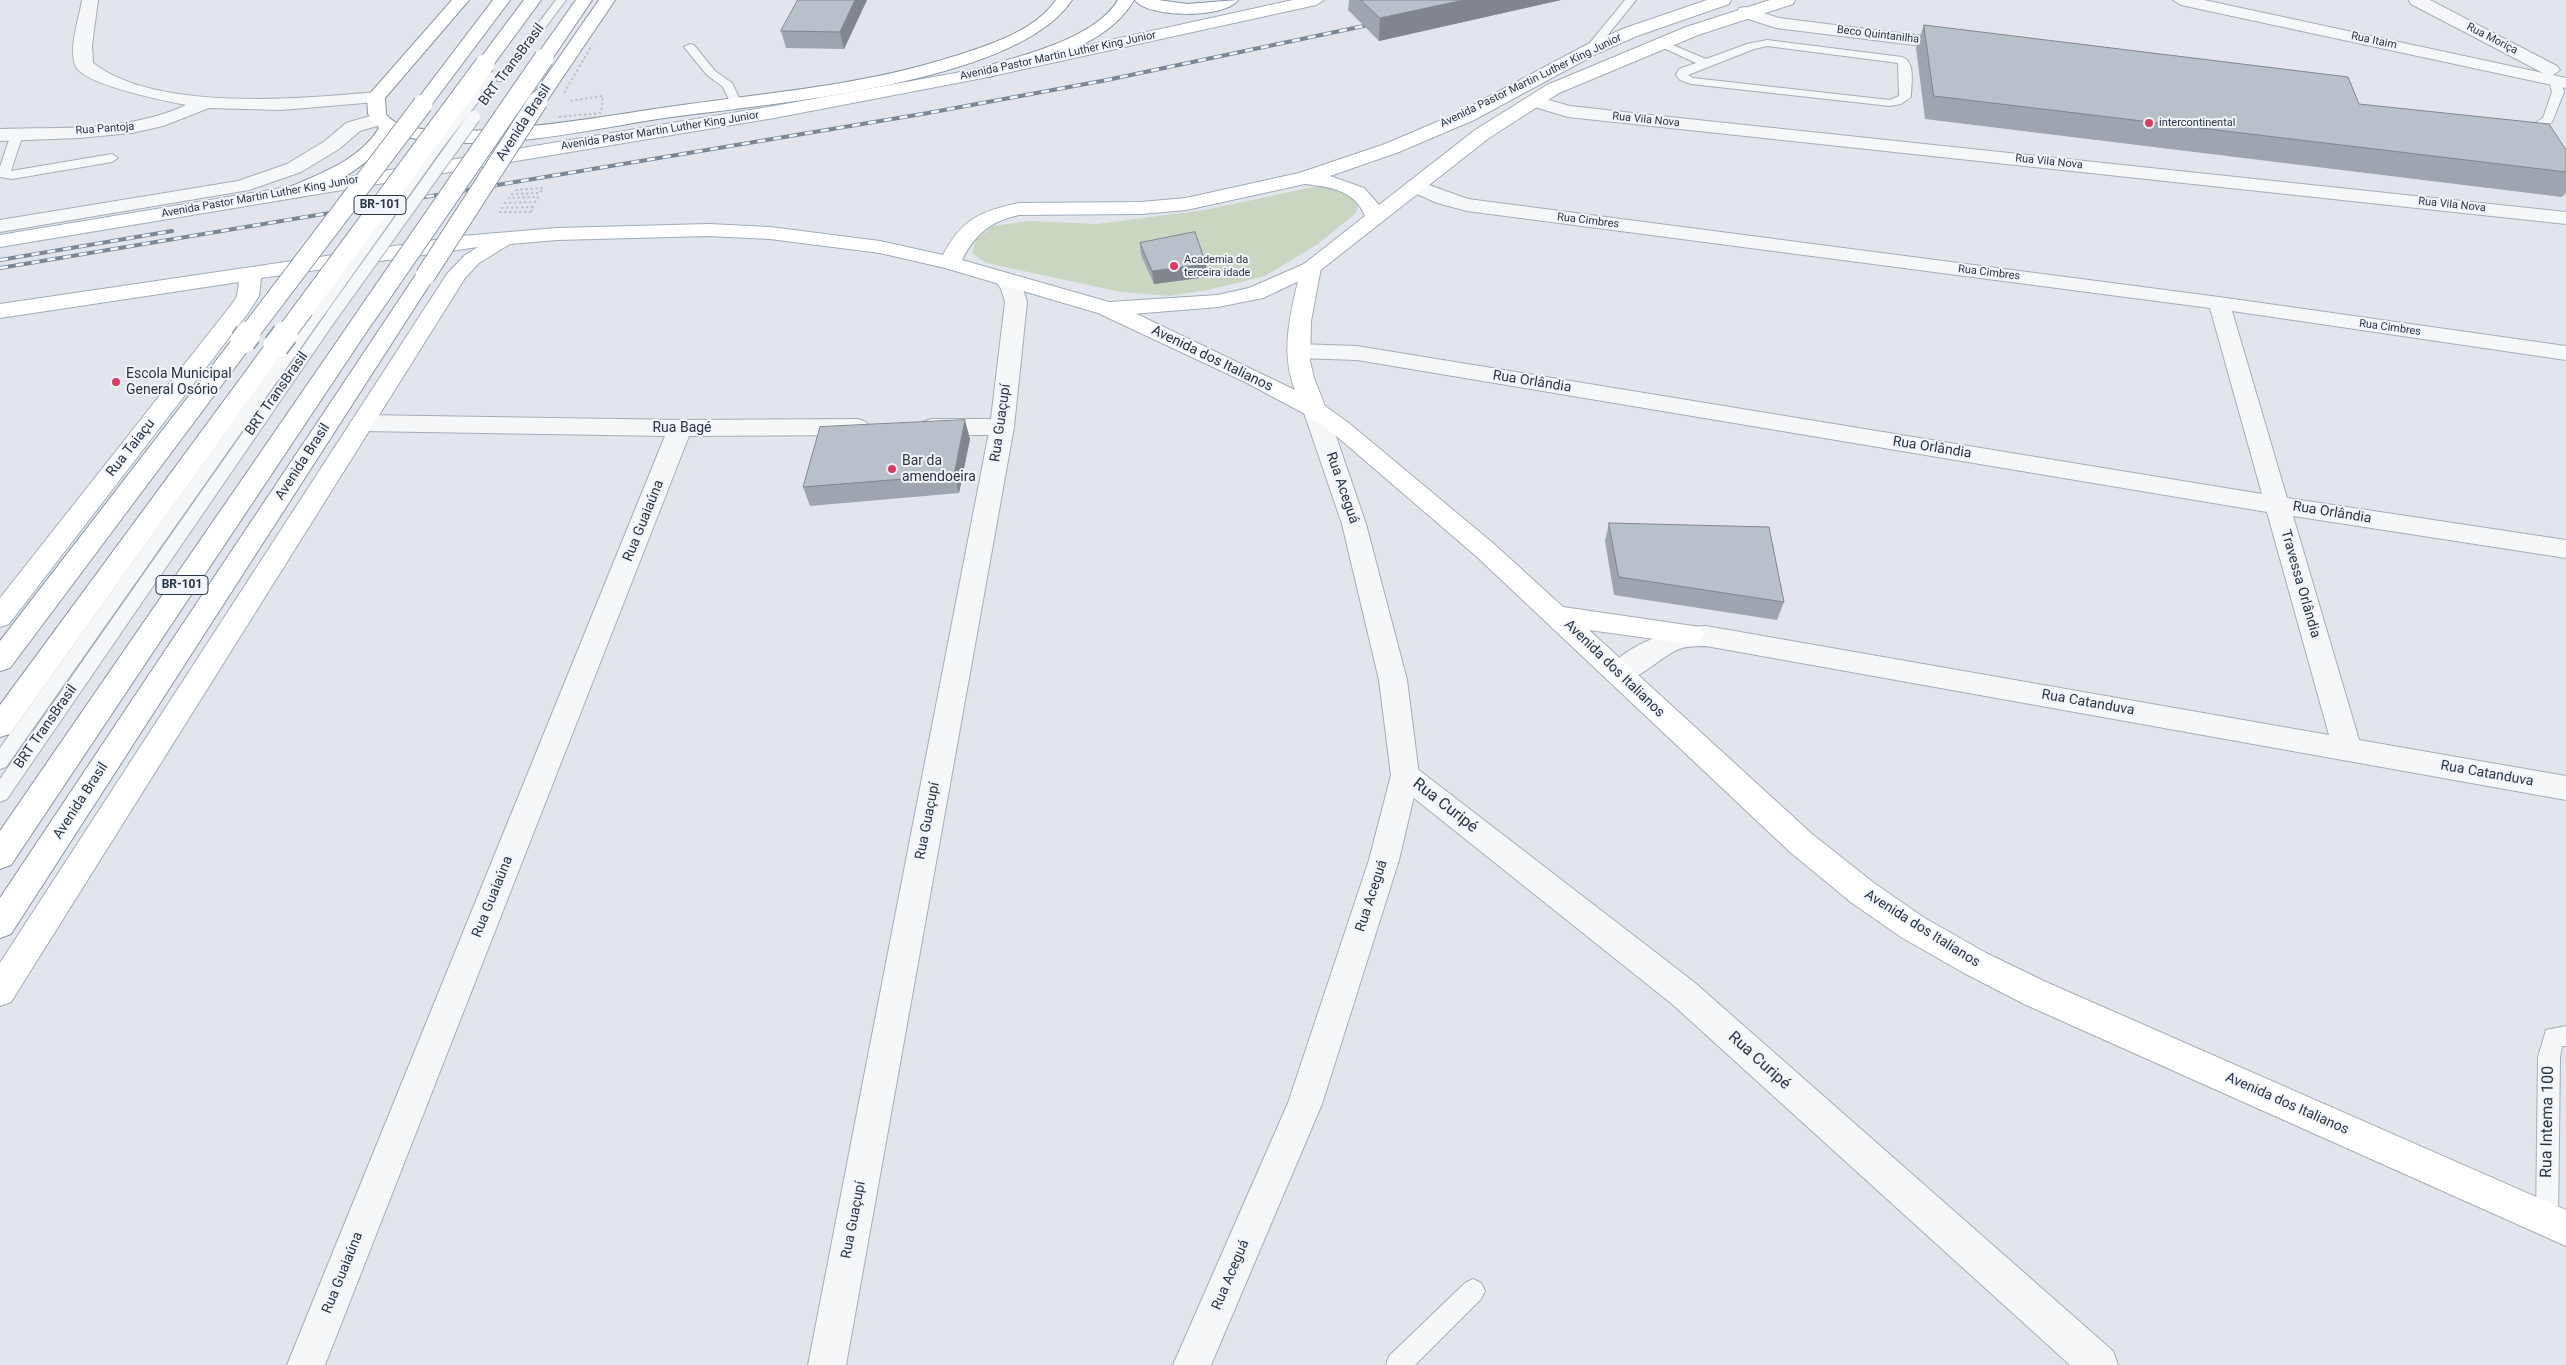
<!DOCTYPE html>
<html>
<head>
<meta charset="utf-8">
<style>
  body { margin:0 }
  canvas { display:block; background:#e2e6ec }
</style>
</head>
<body>
<canvas width="2566" height="1365"></canvas>
<script>
const g = document.querySelector('canvas').getContext('2d');
g.lineJoin = 'round';
function fillPath(path, color) {
  g.fillStyle = color;
  g.fill(path, 'evenodd');
}
function strokePath(path, color, width, dash) {
  g.strokeStyle = color;
  g.lineWidth = width;
  g.lineCap = dash ? 'butt' : 'round';
  g.setLineDash(dash || []);
  g.stroke(path);
}
function drawText(font, color, halo, rows, align = 'center') {
  g.font = font + ' Roboto,sans-serif';
  g.lineWidth = 4;
  g.setLineDash([]);
  g.textBaseline = 'middle';
  g.strokeStyle = halo;
  g.fillStyle = color;
  for (const [text, x, y, turn = 0] of rows) {
    g.save();
    g.translate(x, y);
    g.rotate((+turn || 0) * Math.PI / 180);
    g.textAlign = isNaN(turn) ? turn : align;
    if (halo) g.strokeText(text, 0, 0);
    g.fillText(text, 0, 0);
    g.restore();
  }
}
fillPath(new Path2D(`
  M1338,186L1361,197L1356,213L1318,244L1265,276L1208,290L1169,296L1121,292L986,263L972,253L976,240L993,226L1028,221L1097,224L1205,210L1313,187Z`), '#c9d7c2');
const service = new Path2D(`
  M556,0H566L505,81H497V77Z
  M1625,0H1636L1594,52H1586L1584,50Z
  M1661,40L1706,59L1747,44L1767,40L1902,57C1916,61 1911,85 1911,97L1901,104L1890,106L1691,84L1680,80L1676,75L1679,69L1696,63L1657,45L1656,43ZM1767,46L1898,63L1899,96L1890,100L1693,78L1688,75L1754,49Z
  M690,44L694,45L715,71L732,83L741,102L739,104H731L723,87L707,75L684,47Z
  M2555,77L2561,80L2564,92L2552,122L2538,130H2516V124L2535,123L2543,118L2552,92L2549,80Z
  M17,130L23,134L11,171L112,154L118,158L112,162L12,179L0,177V167L11,134Z
  M318,309L325,313L323,316L6,767L0,769V748L313,310Z
  M333,310L340,314L7,799L0,802V779L328,311Z
  M2566,1026V1046H2562L2560,1057L2558,1220L2555,1228L2547,1231L2539,1228L2536,1220L2538,1057L2546,1030Z
  M1473,1279L1481,1283L1485,1291L1481,1299L1415,1365H1386L1389,1356L1465,1283Z`);
const minor = new Path2D(`
  M82,0H98L92,45L93,63C157,112 299,99 376,92L382,93L385,97L382,101L376,102L281,110L209,108L163,126L132,133L79,138L0,141V129C61,127 129,132 186,105C166,101 82,85 75,65C69,46 79,19 82,0Z
  M2173,0H2204L2543,73L2411,4L2409,0H2430L2557,66L2560,70L2553,75L2566,78V88L2181,5Z
  M1745,7L1779,18L1955,40L1961,41L1964,45L1961,49L1955,50L1776,28L1739,16L1737,12L1739,8Z
  M1534,96L1570,106L1660,116L2566,212V224L1568,117L1528,105L1525,101L1528,97Z
  M380,113L387,115L389,119L387,123L360,131L339,149L301,172L249,190L0,232V220L238,181L287,164L325,141L346,123Z
  M1415,180L1468,199L2219,297L2566,346V360L2232,311L2287,498L2566,540V558L2293,516L2359,740L2566,776V800L1706,646C1697,646 1687,646 1679,649C1657,658 1634,688 1610,680L1606,673C1621,646 1677,626 1706,626L2329,735L2267,512L1357,360L1298,358L1290,356L1287,351L1290,346L1298,344L1357,346L2262,494L2210,308L1467,211L1437,203L1408,190L1405,186L1408,182Z
  M362,415L680,420L858,419L866,422L870,427L866,432L858,435L689,436L325,1365H287L665,436L362,431L354,428L350,423L354,418Z
  M931,419H1002L1010,422L1014,427L1010,432L1002,435H931L923,432L919,427L923,422Z
  M1405,763L1415,767L1694,982L2113,1351L2118,1365H2070L1672,1004L1395,783L1391,775L1395,767Z`);
const tertiary = new Path2D(`
  M1005,273L1012,275L1023,289L1027,302L1014,427L846,1365H808L990,427L1005,302L1001,289L994,279L998,275Z
  M1315,402L1323,405L1327,410L1366,524L1407,680L1419,775L1399,860L1322,1104L1211,1365H1173L1288,1103L1369,860L1391,775L1379,680L1342,524L1303,410L1307,405Z`);
const secondary = new Path2D(`
  M1311,262L1318,264L1321,268L1311,321L1310,361L1314,378L1325,406L1350,424L1494,544L1563,607L1700,627L1704,634L1700,641L1691,644L1589,630L1812,834L1874,883L1923,917L1986,953L2046,982L2566,1210V1246L2024,1004L1964,973L1901,937L1852,903L1790,852L1476,556L1334,434L1307,415L1245,382L1100,314L1097,309L1100,304L1108,302L1116,304L1295,390C1279,349 1292,309 1301,268L1304,264Z`);
const primary = new Path2D(`
  M1293,0H1324L1316,5L983,78L774,118L0,247V235L774,106L983,68Z
  M1707,0H1731L1729,4L1637,36L1596,54L1474,120L1399,152L1330,176L1364,188L1379,205L1475,130L1547,85L1686,27L1770,0H1795L1793,4L1698,35L1559,93L1489,138L1318,272L1263,298L1218,307L1108,316L945,268L880,253L770,239L709,236L557,240L510,244L479,263L465,278L11,1002L0,1006V963L447,274L465,255L478,247L261,278L259,296L248,313L9,624L0,627V598L232,304L237,296L239,282L0,318V304L462,236L557,228L709,224L770,227L880,241L943,255C962,219 981,211 1019,203L1141,202L1186,198L1299,173L1385,144L1460,112L1584,46L1625,28ZM1305,184C1330,187 1355,190 1365,216L1304,264L1249,288L1218,295L1109,302L962,260C975,234 991,221 1019,215L1141,214L1186,210Z`);
const trunk = new Path2D(`
  M452,0H469L385,98L386,114C410,153 623,113 668,107C764,93 862,86 955,56C989,45 1035,31 1056,0H1072C1017,84 768,104 671,117C582,130 483,157 393,134C380,158 311,204 285,197L282,193L285,189C319,174 359,161 379,128L368,114L367,97Z
  M493,0H510L429,108H417L414,104L417,100Z
  M599,0H615L544,105H532L529,101Z
  M1118,0H1134C1106,48 1039,61 989,77H977L974,73L977,69C1019,56 1094,40 1118,0Z
  M1135,0H1158L1187,4L1238,0C1225,19 1147,18 1135,0Z
  M425,270L432,272L435,276L11,934L0,938V898L415,276L418,272Z
  M243,334L251,336L254,341L251,346L10,668L0,671V641L235,336Z`);
const motorway = new Path2D(`
  M524,0H541L491,68H479L476,64Z
  M576,0H592L550,62H538L535,58Z
  M366,309L374,311L377,316L11,865L0,869V831L358,311Z
  M276,339L284,341L287,346L284,351L10,734L0,737V705L268,341Z`);
strokePath(service, '#a6adb7', 2);
strokePath(minor, '#a6adb7', 2);
strokePath(tertiary, '#a6adb7', 2);
strokePath(secondary, '#a6adb7', 2);
strokePath(primary, '#9facb9', 2);
strokePath(trunk, '#8795a4', 2);
strokePath(motorway, '#8795a4', 2);
strokePath(new Path2D(`
  M511,194L540,193L543,188L514,190
  M504,203L535,202L538,197L508,198
  M501,208L533,207L531,212`), '#bbc1c7', 2, [2.5, 2.5]);
fillPath(service, '#f5f7f9');
fillPath(minor, '#f5f7f9');
fillPath(tertiary, '#f5f7f9');
fillPath(secondary, '#fff');
fillPath(primary, '#fff');
fillPath(trunk, '#fff');
fillPath(motorway, '#fff');
const rail = new Path2D(`
  M0,260L172,231
  M0,268L928,113L1107,80L1378,23`);
strokePath(rail, '#798797', 4);
strokePath(rail, '#f2f5f9', 2.5, [8]);
const serviceBridge = new Path2D(`
  M318,313L438,144L489,78
  M333,314L474,117`);
const trunkBridgeFar1 = new Path2D(`
  M425,276L538,101
  M247,336L423,104`);
const trunkBridge = new Path2D(`
  M243,341L248,334`);
const motorwayBridgeFar1 = new Path2D(`
  M366,316L544,58
  M284,336L485,64`);
const motorwayBridge = new Path2D(`
  M276,346L285,334`);
strokePath(serviceBridge, '#a6adb7', 14, []);
strokePath(trunkBridgeFar1, '#8795a4', 21, []);
strokePath(trunkBridge, '#8795a4', 28, []);
strokePath(motorwayBridgeFar1, '#8795a4', 21, []);
strokePath(motorwayBridge, '#8795a4', 28, []);
strokePath(new Path2D(`
  M564,93L592,45
  M559,117L601,113L603,96L569,101
  M499,212H531`), '#bbc1c7', 2, [2.5, 2.5]);
strokePath(serviceBridge, '#f5f7f9', 12);
strokePath(trunkBridgeFar1, '#fff', 19);
strokePath(trunkBridge, '#fff', 25);
strokePath(motorwayBridgeFar1, '#fff', 19);
strokePath(motorwayBridge, '#fff', 25);
fillPath(new Path2D(`
  M867,0L844,49L786,48L781,31Z
  M1349,0H1561L1379,41L1348,10Z
  M1924,25L2359,104L2566,150V193L2562,197L1925,119L1916,48Z
  M1140,243L1206,264L1207,277L1154,284L1141,255Z
  M970,439L959,493L810,506L803,487Z
  M1609,523L1784,602L1777,620L1614,595L1605,541Z`), '#9ea5ae');
fillPath(new Path2D(`
  M855,0H867L844,49L840,32Z
  M1464,0H1561L1379,41L1380,18Z
  M1206,264L1207,277L1154,284L1152,271Z
  M965,420L970,439L959,493L954,475Z`), '#81868d');
const building = new Path2D(`
  M798,0H855L840,32L781,31Z
  M1361,0H1464L1380,18Z
  M1924,25L2348,77L2359,104L2549,124L2566,150V172L1934,96Z
  M1195,232L1206,264L1152,271L1140,243Z
  M965,420L954,475L803,487L820,427Z
  M1609,523L1769,527L1784,602L1619,577Z`);
fillPath(building, '#b8c0ca');
strokePath(building, '#81868d', 1);
for (const [x, y, r, color] of [
  [2149,123,5,"#de395e"],
  [1174,266,5,"#de395e"],
  [116,382,5,"#de395e"],
  [892,469,5,"#de395e"]
]) {
  const dot = new Path2D();
  dot.arc(x, y, r, 0, 2 * Math.PI);
  g.fillStyle = color;
  g.fill(dot);
  strokePath(dot, '#f2f5f9', 2);
}
drawText('11px', '#273546', '#f2f5f9', [
  ["Beco Quintanilha",1878,35,7],
  ["Rua Moriça",2492,39,27],
  ["Rua Itaim",2374,41,12],
  ["Avenida Pastor Martin Luther King Junior",1058,56,-12],
  ["Avenida Pastor Martin Luther King Junior",1531,81,-26],
  ["Rua Vila Nova",1646,120,6],
  ["Rua Pantoja",105,129,-4],
  ["Avenida Pastor Martin Luther King Junior",660,131,-9],
  ["Rua Vila Nova",2049,162,6],
  ["Avenida Pastor Martin Luther King Junior",260,197,-10],
  ["Rua Vila Nova",2452,205,6],
  ["Rua Cimbres",1588,221,7],
  ["Rua Cimbres",1989,273,7],
  ["Rua Cimbres",2390,328,8]
]);
drawText('11px', '#273546', '#f2f5f9', [
  ["intercontinental",2159,123],
  ["Academia da",1184,260],
  ["terceira idade",1184,273]
], 'left');
for (const [x, y, w] of [
  [380,205,52],
  [182,585,52]
]) {
  const box = new Path2D();
  box.roundRect(x - w / 2, y - 9.5, w, 19, 4);
  g.fillStyle = '#f2f5f9';
  g.fill(box);
  strokePath(box, '#273546', 1);
}
drawText('bold 12px', '#273546', null, [
  ["BR-101",380,205],
  ["BR-101",182,585]
]);
drawText('14px', '#273546', '#f2f5f9', [
  ["BRT TransBrasil",512,65,-53],
  ["Avenida Brasil",524,123,-57],
  ["Avenida dos Italianos",1212,359,26],
  ["Rua Orlândia",1532,382,9],
  ["BRT TransBrasil",277,394,-55],
  ["Rua Guaçupí",1001,423,-82],
  ["Rua Bagé",682,428],
  ["Rua Taiaçu",131,448,-52],
  ["Rua Orlândia",1932,448,9],
  ["Avenida Brasil",303,462,-57],
  ["Rua Aceguá",1342,488,71],
  ["Rua Orlândia",2332,513,9],
  ["Rua Guaiaúna",644,521,-68],
  ["Travessa Orlândia",2300,584,74],
  ["Avenida dos Italianos",1614,669,44],
  ["Rua Catanduva",2088,703,10],
  ["BRT TransBrasil",46,727,-55],
  ["Rua Catanduva",2487,774,10],
  ["Avenida Brasil",81,801,-57],
  ["Rua Guaçupí",928,821,-79],
  ["Rua Aceguá",1372,896,-72],
  ["Rua Guaiaúna",493,897,-68],
  ["Avenida dos Italianos",1922,929,32],
  ["Avenida dos Italianos",2287,1104,24],
  ["Rua Guaçupí",854,1220,-79],
  ["Rua Guaiaúna",343,1273,-68],
  ["Rua Aceguá",1231,1275,-67]
]);
drawText('14px', '#273546', '#f2f5f9', [
  ["Escola Municipal",126,374],
  ["General Osório",126,390],
  ["Bar da",902,461],
  ["amendoeira",902,477]
], 'left');
drawText('16px', '#273546', '#f2f5f9', [
  ["Rua Curipé",1445,806,38],
  ["Rua Curipé",1759,1061,42],
  ["Rua Intema 100",2548,1122,-89]
]);
</script>
</body>
</html>
